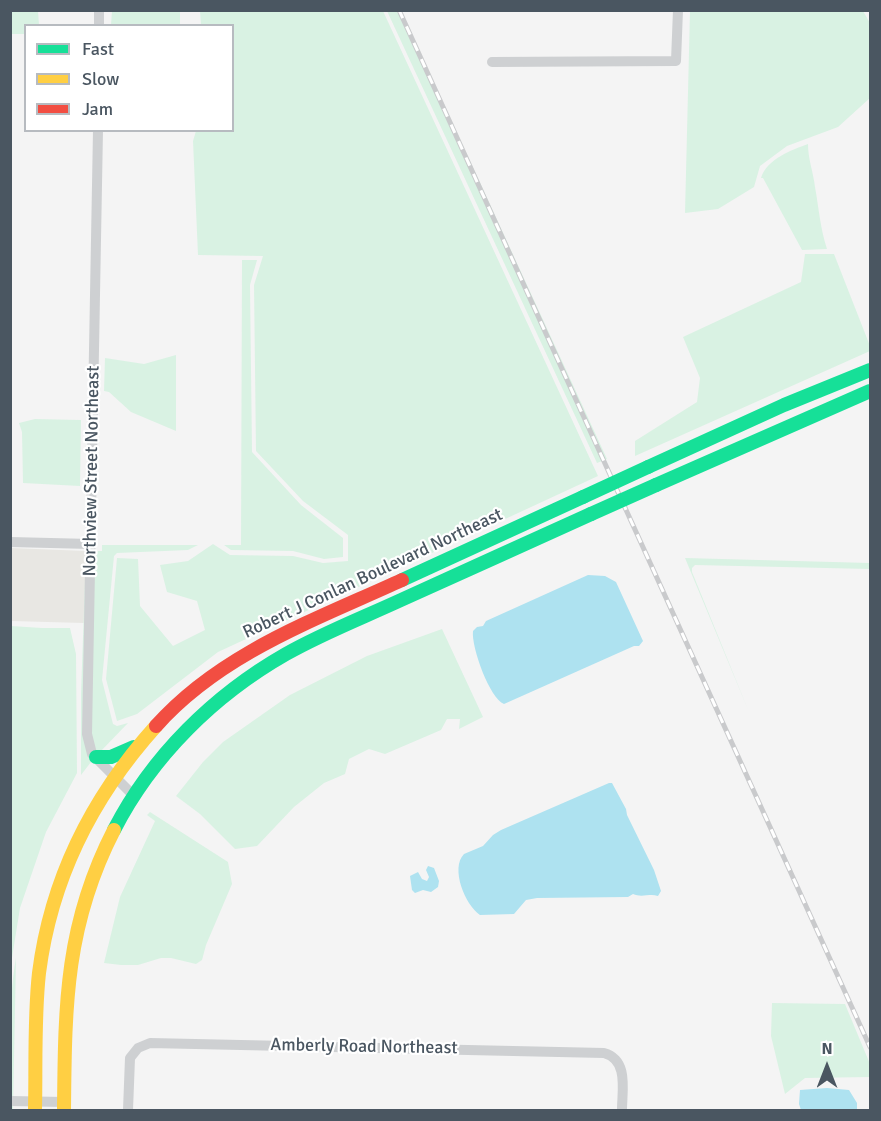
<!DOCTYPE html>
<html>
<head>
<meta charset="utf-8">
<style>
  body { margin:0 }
  #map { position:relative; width:881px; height:1121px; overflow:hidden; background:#f4f4f4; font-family:Signika,sans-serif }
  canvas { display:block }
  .frame { position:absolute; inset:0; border:12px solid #4a5661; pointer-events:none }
  .legend { position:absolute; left:24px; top:24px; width:210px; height:108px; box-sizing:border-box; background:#fff; border:2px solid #b7bbc0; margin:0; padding:8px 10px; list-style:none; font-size:18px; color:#4a5661 }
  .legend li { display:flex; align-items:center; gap:12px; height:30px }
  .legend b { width:30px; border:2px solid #b7bbc0 }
  .north { position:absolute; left:797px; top:1037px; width:60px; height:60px; -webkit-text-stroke:4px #fff; paint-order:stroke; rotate:0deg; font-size:16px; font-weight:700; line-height:24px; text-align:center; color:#4a5661 }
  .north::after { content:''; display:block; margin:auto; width:21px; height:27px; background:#4a5661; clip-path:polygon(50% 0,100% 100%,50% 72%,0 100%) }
</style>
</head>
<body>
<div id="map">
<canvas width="881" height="1121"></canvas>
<div class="frame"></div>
<ul class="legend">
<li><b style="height:8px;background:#16e098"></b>Fast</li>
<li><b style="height:8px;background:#ffcf43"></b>Slow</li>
<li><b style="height:8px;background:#f24e42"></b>Jam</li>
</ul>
<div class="north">N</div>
</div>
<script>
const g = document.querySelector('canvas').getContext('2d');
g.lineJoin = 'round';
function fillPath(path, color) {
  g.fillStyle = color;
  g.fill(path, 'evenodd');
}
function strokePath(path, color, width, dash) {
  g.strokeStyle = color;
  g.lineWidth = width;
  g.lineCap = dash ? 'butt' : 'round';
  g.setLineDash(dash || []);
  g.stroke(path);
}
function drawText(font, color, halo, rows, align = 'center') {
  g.font = font + ' Signika,sans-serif';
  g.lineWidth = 4.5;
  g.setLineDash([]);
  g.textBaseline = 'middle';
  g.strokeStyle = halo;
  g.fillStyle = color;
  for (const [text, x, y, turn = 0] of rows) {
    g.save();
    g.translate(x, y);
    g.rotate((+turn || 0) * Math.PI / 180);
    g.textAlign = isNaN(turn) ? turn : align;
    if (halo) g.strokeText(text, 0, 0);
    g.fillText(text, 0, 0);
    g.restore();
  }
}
fillPath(new Path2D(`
  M11,548L86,551L84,623L11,621Z`), '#e8e7e3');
fillPath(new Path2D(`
  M10,11H38L39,25L26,26L25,34H11Z
  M112,11H180V25H111Z
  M200,11H383L598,476L218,652L137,714L117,721L106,679L117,558L138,559L140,606L173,646L205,630L197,601L167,592L160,565L188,561L213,544L230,555L293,556L323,563L348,561V535L303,501L256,451L254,285L263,256L198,255L193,141L196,131L232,130V26L201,25Z
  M387,11H401L607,459L597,463Z
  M690,11H863L870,23V98L838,127L787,146L760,166L754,187L718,209L685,213Z
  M808,144C808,159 813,171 815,187C819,209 820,227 827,249L802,250L763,178H761C767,159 791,150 808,144Z
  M805,254H834L870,346V351L635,456V441L697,402L700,378L683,337L801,282Z
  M242,260H257L250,285L252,452L301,505L343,538V557L324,559L293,551L231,550L224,545H241Z
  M176,355V431L131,412L109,392L104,391L105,358L144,364Z
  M35,419L81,420L80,486L23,483L22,432L19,423Z
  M102,545H198L188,550L117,553L114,556L102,680L113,724L117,726L128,723L100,752L92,751L91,762L81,775V694L86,551H102Z
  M685,558L870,563V569L695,565L692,568V572L749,712Z
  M11,626L42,628H70L76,654L77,773L46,832L20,908L11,964Z
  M442,629L483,717L459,729L460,719H447L441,730L385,754L369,749L349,759L345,774L324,783L294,807L257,846L235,849L200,814L176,796L203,762L223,742L290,695L367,656Z
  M150,812L228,862L232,884L206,945L202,960L196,964L171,958H161L138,965H121L104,963L120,897L155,821L147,815Z
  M16,958L13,1110H11C11,1060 7,1008 16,958Z
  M772,1003L845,1004L870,1064V1077L805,1078L785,1094L771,1036Z`), '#d9f2e3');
fillPath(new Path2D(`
  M588,575L605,576L616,582L643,641L639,646H634L504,704C490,699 471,647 473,631L477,627L483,626L486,621Z
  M609,783H612L626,809L627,815L654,870L661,891L658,896C650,893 642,898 633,894L628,897L537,898L526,900L514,914L480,915C465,905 450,868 464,854L483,846L493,835L501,830Z
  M428,866L434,868L439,881L438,887L431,892L423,890L415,893L412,890L410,876L418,872L422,879L427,881L429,877L426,870Z
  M827,1088L849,1090L857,1103V1110H801L799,1104L800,1090Z`), '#aee2f0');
strokePath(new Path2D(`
  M99,26V10
  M492,62L676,61L678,10
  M98,130L87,734L92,754L133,795
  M10,542L91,544
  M10,1101L64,1102
  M128,1110L130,1058L138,1048L150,1043L604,1053C629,1060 622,1090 622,1110`), '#ced0d2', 10);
strokePath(new Path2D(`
  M648,467L784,405L870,370
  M656,485L870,391
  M402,580L583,497
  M96,757H111L134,747
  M114,830C152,756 214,695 286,654C323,633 362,618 401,600C464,571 528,543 591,514`), '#16e098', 14);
strokePath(new Path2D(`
  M35,1110C36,1065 34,1018 39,973C51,879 93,796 156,726
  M64,1110C65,1006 65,925 114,830`), '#ffcf43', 14);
strokePath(new Path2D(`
  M156,726C221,653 315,620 402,580`), '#f24e42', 14);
const rail = new Path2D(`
  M399,10L870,1047`);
strokePath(rail, '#c9cacc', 5);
strokePath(rail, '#fff', 3, [9]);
strokePath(new Path2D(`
  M583,497L648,467
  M591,514L656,485`), '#16e098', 14);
drawText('18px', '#4a5661', '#fff', [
  ["Northview Street Northeast",92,471,-89],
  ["Robert J Conlan Boulevard Northeast",373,574,-25],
  ["Amberly Road Northeast",364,1047,1]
]);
</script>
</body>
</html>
